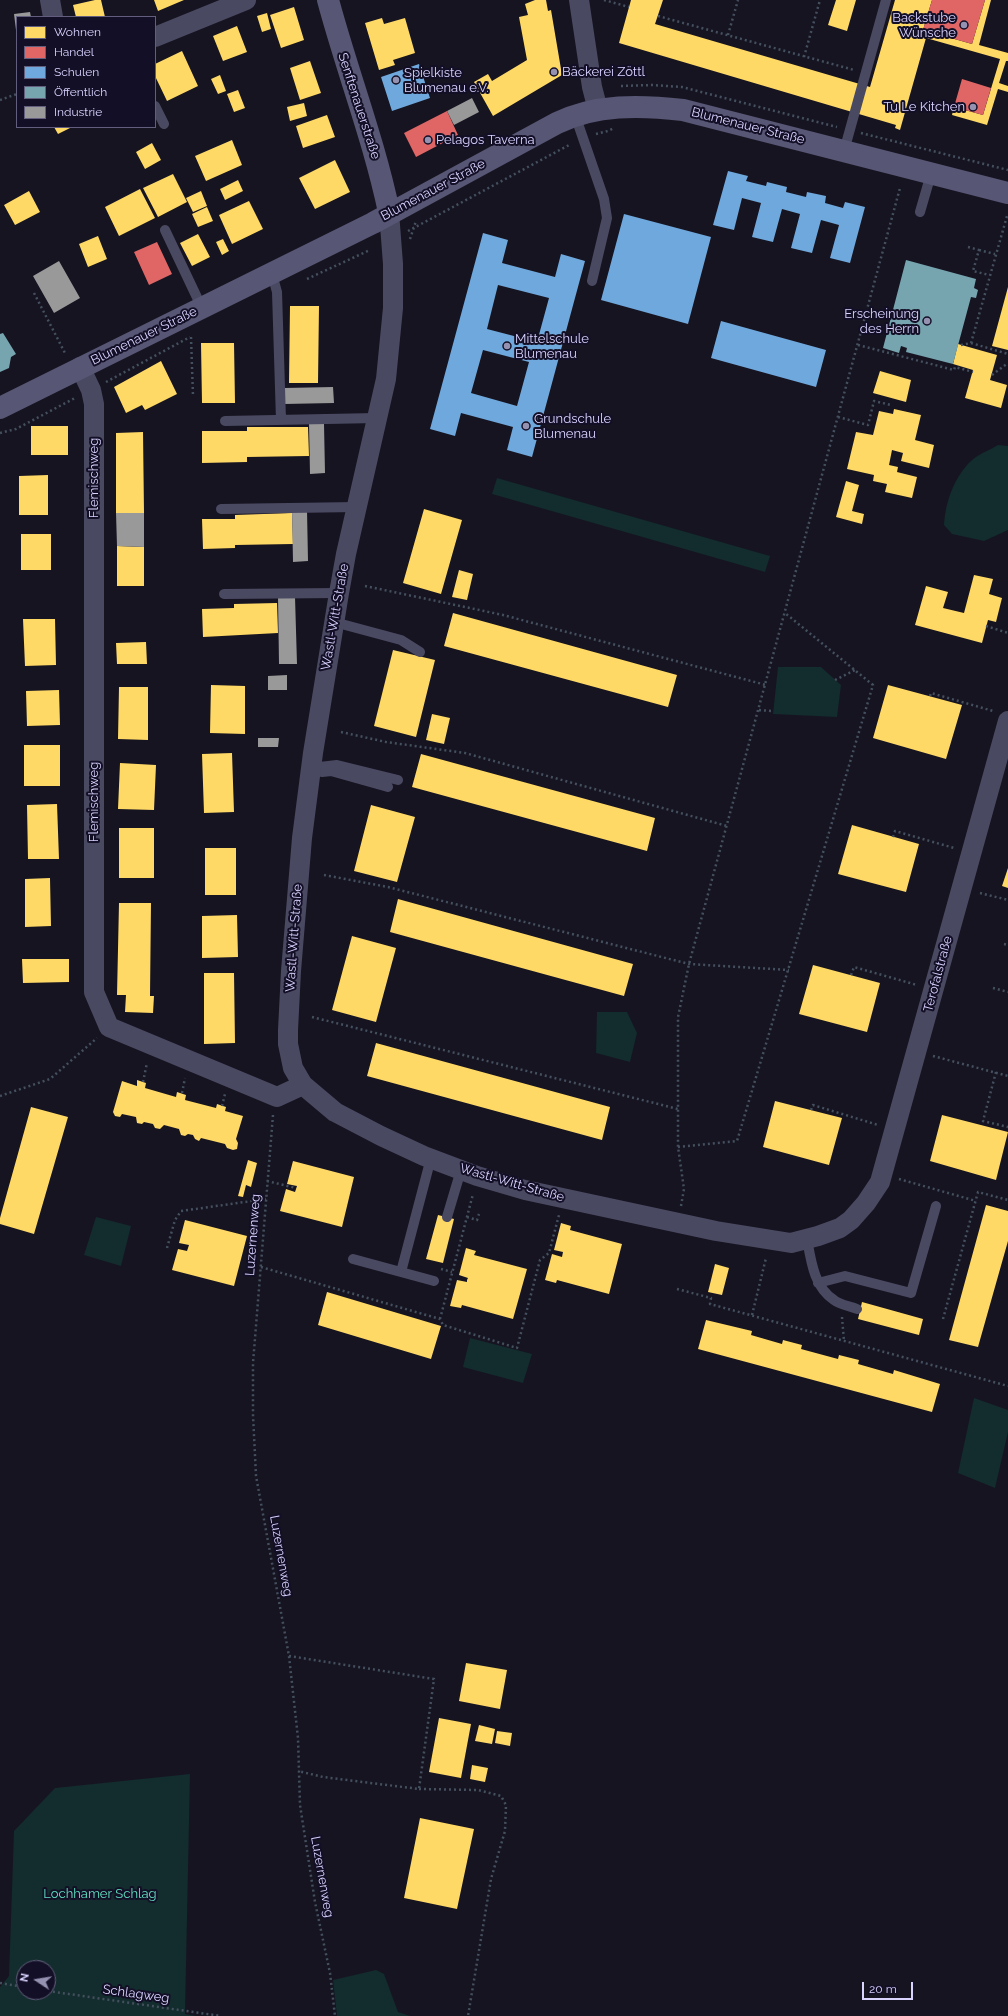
<!DOCTYPE html>
<html>
<head>
<meta charset="utf-8">
<style>
  body { margin:0 }
  #map { position:relative; width:1008px; height:2016px; overflow:hidden; background:#161421; font-family:Raleway,sans-serif }
  canvas { display:block }
  .legend { position:absolute; left:16px; top:16px; width:140px; height:112px; box-sizing:border-box; background:#130f26; border:1px solid #625e7d; margin:0; padding:5px 7px; list-style:none; font-size:12px; color:#d9d4ff }
  .legend li { display:flex; align-items:center; gap:8px; height:20px }
  .legend b { width:20px; border:1px solid #625e7d }
  .north { position:absolute; left:16px; top:1960px; width:40px; height:40px; box-sizing:border-box; background:#130f26; border:1px solid #625e7d; border-radius:50%; rotate:282deg; font-size:11px; font-weight:700; line-height:16px; text-align:center; color:#d9d4ff }
  .north::after { content:''; display:block; margin:auto; width:14px; height:18px; background:#9591b1; clip-path:polygon(50% 0,100% 100%,50% 72%,0 100%) }
  .scale { position:absolute; left:862px; top:1982px; width:51px; height:18px; box-sizing:border-box; border:2px solid #d9d4ff; border-top:0; padding-left:5px; font-size:12px; line-height:14px; white-space:nowrap; color:#d9d4ff; -webkit-text-stroke:3px #130f26; paint-order:stroke }
</style>
</head>
<body>
<div id="map">
<canvas width="1008" height="2016"></canvas>
<ul class="legend">
<li><b style="height:11px;background:#ffd966"></b>Wohnen</li>
<li><b style="height:11px;background:#e06666"></b>Handel</li>
<li><b style="height:11px;background:#6fa8dc"></b>Schulen</li>
<li><b style="height:11px;background:#76a5af"></b>Öffentlich</li>
<li><b style="height:11px;background:#999"></b>Industrie</li>
</ul>
<div class="north">N</div>
<div class="scale">20 m</div>
</div>
<script>
const g = document.querySelector('canvas').getContext('2d');
g.lineJoin = 'round';
function fillPath(path, color) {
  g.fillStyle = color;
  g.fill(path, 'evenodd');
}
function strokePath(path, color, width, dash) {
  g.strokeStyle = color;
  g.lineWidth = width;
  g.lineCap = dash ? 'butt' : 'round';
  g.setLineDash(dash || []);
  g.stroke(path);
}
function drawText(font, color, halo, rows, align = 'center') {
  g.font = font + ' Raleway,sans-serif';
  g.lineWidth = 4;
  g.setLineDash([]);
  g.textBaseline = 'middle';
  g.strokeStyle = halo;
  g.fillStyle = color;
  for (const [text, x, y, turn = 0] of rows) {
    g.save();
    g.translate(x, y);
    g.rotate((+turn || 0) * Math.PI / 180);
    g.textAlign = isNaN(turn) ? turn : align;
    if (halo) g.strokeText(text, 0, 0);
    g.fillText(text, 0, 0);
    g.restore();
  }
}
fillPath(new Path2D(`
  M998,445L1008,446V530L984,541L952,534L944,525C945,503 954,477 971,461C978,454 990,450 998,445Z
  M497,478L770,556L765,572L492,494Z
  M778,667H821L841,685L837,717L773,714Z
  M597,1012H627L637,1033L630,1062L596,1053Z
  M96,1217L131,1226L121,1266L84,1255Z
  M470,1338L532,1354L523,1383L463,1367Z
  M974,1398L1008,1410V1432L995,1488L958,1473Z
  M190,1774L185,2014L196,2016H0V1987L9,1976L14,1831L55,1788ZM24,1968H48V1992H24Z
  M376,1970L384,1974L398,2012L410,2016H337L333,1980Z`), '#132c2d');
fillPath(new Path2D(`
  M95,0H101L105,17H76L73,5Z
  M154,0H184L158,11Z
  M535,0H546L548,11L551,10L562,75L493,116L474,82L488,74L492,81L527,60L519,17L528,15L525,4Z
  M631,0H663L655,24L870,87L895,0H932L923,30L972,44L985,0H991L979,45L1008,53V61H1006L999,83L1008,86V92L998,89L987,125L952,115L954,107L983,115L1000,59L926,38L900,130L895,128L896,125L619,43Z
  M836,0H856L847,31L828,25Z
  M294,7L304,40L281,48L270,15Z
  M267,13L271,29L262,32L257,16Z
  M382,18L384,24L405,18L415,53L393,60L395,65L379,70L365,23Z
  M237,26L247,52L223,61L213,36Z
  M182,51L198,86L167,101L155,76V64Z
  M310,61L321,93L300,100L290,68Z
  M220,75L226,91L218,94L211,79Z
  M238,90L245,108L234,112L227,94Z
  M304,103L307,116L290,121L287,107Z
  M327,115L335,137L303,148L296,126Z
  M54,127H72L58,134Z
  M232,140L242,165L206,181L195,156Z
  M152,143L161,160L145,169L136,152Z
  M335,160L350,192L315,209L299,178Z
  M173,174L187,202L158,217L143,188Z
  M238,180L243,191L225,200L220,189Z
  M140,189L155,218L119,236L105,207Z
  M29,191L40,212L15,225L4,205Z
  M201,191L207,206L193,212L186,198Z
  M249,201L263,229L232,244L219,215Z
  M207,207L213,221L198,227L192,214Z
  M198,234L210,257L192,266L180,243Z
  M98,236L107,259L88,267L79,244Z
  M223,239L229,251L222,255L216,242Z
  M1008,287V350L992,346Z
  M290,306H319L318,383H289Z
  M201,343H234L235,403H202Z
  M958,344L997,355L990,380L1007,385L1001,408L965,398L973,370L953,364Z
  M161,361L177,394L145,410L142,405L126,413L114,387Z
  M880,371L911,380L906,402L873,393Z
  M894,409L921,415L915,440L934,445L929,468L901,461L903,453L892,450L889,465L898,467L897,472L917,477L912,498L885,492L887,484L873,481L874,475L847,469L856,432L873,435L879,411L893,414Z
  M31,426H68V455H31Z
  M247,427H308L309,456L247,457V462L202,463V431H247Z
  M143,432L144,513H116V433Z
  M48,475V515H19V476Z
  M846,481L859,485L852,511L864,514L862,524L836,517Z
  M424,509L462,520L441,594L403,583Z
  M292,513L293,544L235,545V548L203,549L202,519H235V515Z
  M21,534H51V570H21Z
  M117,546L144,547V586H117Z
  M459,570L473,574L467,600L452,597Z
  M974,575L993,579L989,594L1002,598L996,622L988,620L982,643L915,625L926,586L948,592L943,608L964,613Z
  M277,603L278,633L203,637L202,609L234,608V604Z
  M453,613L677,675L668,707L444,646Z
  M23,619H55L56,665L25,666Z
  M146,642L147,664H117L116,643Z
  M393,650L435,660L416,737L374,726Z
  M211,685L245,686V734L210,733Z
  M888,685L962,705L946,759L873,738Z
  M119,687H148V740L118,739Z
  M59,690L60,725L27,726L26,691Z
  M432,714L450,718L444,744L426,740Z
  M24,745H60V786H24Z
  M232,753L234,812L204,813L202,754Z
  M421,754L655,818L647,851L412,787Z
  M120,763L156,765L154,810L118,809Z
  M57,804L59,859H28L27,805Z
  M371,805L415,817L397,882L354,871Z
  M852,825L919,844L906,892L838,874Z
  M119,828H154V878H119Z
  M205,848H236V895H205Z
  M1008,868V888L1002,886Z
  M50,878L51,926L25,927V879Z
  M398,899L633,964L624,996L390,932Z
  M119,903H151L150,996H154L153,1013L125,1012L126,995H117Z
  M237,915L238,957L202,958V916Z
  M352,936L396,948L376,1022L332,1010Z
  M22,959H69V982L23,983Z
  M813,965L880,983L867,1032L799,1014Z
  M204,973H234L235,1043L204,1044Z
  M376,1043L610,1107L602,1140L367,1076Z
  M137,1080L146,1083L145,1088L176,1097L177,1092L186,1095L185,1100L216,1108L217,1104L226,1107L225,1111L243,1116L236,1139L238,1143L237,1149L233,1150L227,1148L225,1144L201,1138L199,1141L195,1139L193,1135L188,1134L185,1136L181,1135L179,1129L164,1125L160,1129L155,1128L153,1124L144,1122L142,1124L137,1123L136,1117L122,1114L120,1117L115,1116L113,1112L122,1081L137,1086Z
  M775,1101L842,1118L829,1165L763,1147Z
  M31,1107L68,1117L34,1234L0,1224V1218Z
  M942,1115L1008,1132L996,1180L930,1161Z
  M248,1160L257,1163L251,1187L246,1185L243,1197L238,1196Z
  M293,1161L354,1177L342,1227L280,1211L286,1189L295,1192L297,1186L287,1184Z
  M986,1205L1008,1211V1241L978,1347L949,1340Z
  M438,1215L454,1219L443,1263L426,1259Z
  M185,1220L247,1236L234,1286L172,1270L178,1249L187,1251L189,1245L179,1243Z
  M561,1223L571,1226L570,1230L622,1244L609,1294L557,1280L556,1283L545,1280L552,1254L562,1257L563,1252L554,1250Z
  M466,1248L476,1251L474,1255L527,1269L513,1319L462,1305L461,1308L450,1306L457,1280L467,1282V1280L468,1278L459,1275Z
  M715,1264L729,1268L722,1295L708,1292Z
  M327,1292L441,1326L431,1359L318,1325Z
  M862,1302L923,1319L919,1335L858,1319Z
  M706,1320L752,1331L751,1335L782,1344L783,1340L802,1345L801,1349L838,1359L839,1355L859,1360L858,1364L893,1374L894,1370L940,1384L932,1412L698,1349Z
  M466,1663L507,1670L500,1709L459,1701Z
  M439,1718L471,1724L461,1778L429,1772Z
  M479,1725L495,1729L492,1744L475,1741Z
  M497,1731L512,1733L510,1746L495,1743Z
  M472,1765L488,1768L485,1782L470,1779Z
  M420,1818L474,1829L457,1909L404,1898Z`), '#ffd966');
fillPath(new Path2D(`
  M932,0H985L972,44L923,30Z
  M962,79L991,88L983,115L954,107Z
  M447,111L458,135L416,157L404,133Z
  M157,242L172,274L149,285L134,252Z`), '#e06666');
fillPath(new Path2D(`
  M419,64L430,98L392,111L381,77Z
  M728,171L748,176L746,181L766,186L767,182L787,187L786,192L806,197L807,192L826,196L825,203L843,208L845,202L865,207L850,263L830,258L839,225L821,220L812,253L791,248L800,214L782,209L773,242L752,237L761,203L742,198L734,230L713,225Z
  M624,214L711,237L688,324L601,300Z
  M483,233L508,240L502,263L555,277L561,254L585,261L532,457L507,450L513,427L461,413L455,436L430,429ZM498,285L549,298L537,342L487,329ZM483,350L529,362L517,406L471,393Z
  M721,321L826,350L816,387L711,358Z`), '#6fa8dc');
fillPath(new Path2D(`
  M906,260L976,279L974,288L978,290L976,298L971,297L953,364L906,352L907,348L901,346L899,353L883,348Z
  M3,333L16,354L11,357L9,368L0,372V334Z`), '#76a5af');
fillPath(new Path2D(`
  M30,12L31,17H17L16,30L14,14Z
  M472,98L479,112L454,125L447,111Z
  M59,261L80,298L54,313L33,276Z
  M333,387L334,403L284,404V388Z
  M309,424H324L325,473L310,474Z
  M307,510L308,561L293,562L292,511Z
  M116,513H144V547L117,546Z
  M278,597H295L297,664H279Z
  M287,675V690H268V676Z
  M258,738H279L278,747H258Z`), '#999');
strokePath(new Path2D(`
  M604,0L629,7
  M658,16L854,70
  M728,35L738,0
  M804,57L820,0
  M621,86L652,85L682,87L837,127
  M0,100L17,94
  M861,133L1008,170
  M596,134L608,131L614,128
  M408,231L571,144
  M410,239L416,221
  M968,247L979,250L973,271L989,275
  M979,250L995,254
  M307,279L370,250
  M34,293L66,355
  M191,337L193,396
  M971,343L1008,354
  M858,345L954,370L955,367L973,372
  M961,345L971,343L1007,216
  M992,375L1008,363
  M106,382L190,337
  M838,417L868,425L874,401L891,405
  M0,433L16,429L75,398
  M365,586L503,615L766,685
  M986,626L1008,633
  M835,680L855,670
  M930,696L931,693L993,711
  M759,710L772,711
  M341,732L386,742L465,753L727,826
  M893,837L895,831L954,848
  M324,875L388,887L689,964L789,970
  M980,893L1008,900
  M1004,944L1008,945
  M851,975L854,967L917,985
  M993,988L1008,992
  M312,1017L678,1109
  M933,1056L1008,1076
  M996,1072L983,1121L1008,1127
  M143,1082L147,1063
  M182,1093L185,1078
  M0,1096L50,1079L97,1038
  M222,1106L225,1094
  M811,1110L813,1105L878,1125
  M273,1115L253,1363V1415L256,1476L289,1656L298,1738L300,1805L315,1902L330,1973L335,2016
  M678,1147L737,1141L873,685L785,613
  M899,1179L976,1201
  M267,1181L296,1188
  M681,1206L684,1189L678,1147V1017L689,964L900,188
  M467,1217L477,1220L479,1214
  M167,1248L175,1220L181,1211L266,1199
  M261,1267L440,1319L443,1325L517,1348L540,1260L549,1253L559,1215
  M441,1269L452,1272
  M677,1289L711,1298L710,1304L1008,1386
  M752,1315L766,1258
  M842,1317L844,1341
  M440,1319L473,1194
  M943,1319L978,1192L1008,1200
  M289,1656L434,1679L419,1789L323,1777L298,1771
  M419,1789L478,1790L501,1796L506,1805L505,1831L491,1879L468,2016
  M0,1983L24,1987
  M48,1991L221,2016`), '#44505f', 2.5, [2, 3]);
strokePath(new Path2D(`
  M155,106L164,124
  M575,115L604,199L607,218L592,281
  M844,151L886,0
  M920,212L931,174
  M165,230L202,308
  M272,274L277,292L281,420
  M225,421L377,418
  M221,509L357,507
  M224,594L339,593
  M334,622L401,640L420,652
  M311,768L337,765L398,780
  M322,772L331,771L388,787
  M447,1217L461,1170
  M807,1239C811,1261 814,1287 834,1300C840,1305 850,1306 857,1309
  M353,1259L434,1281
  M401,1272L431,1158
  M818,1283L845,1276L911,1293L936,1206`), '#4a4962', 10);
strokePath(new Path2D(`
  M50,0L53,17
  M579,0L592,87L598,110
  M155,37L246,0
  M389,212L393,264V308L386,379L346,554L339,593L313,753L302,838L291,971L288,1030V1044L293,1068L303,1085L335,1112L381,1136L424,1156L477,1176L525,1190L716,1231L791,1243L818,1236L840,1228L851,1220L866,1203L880,1182L1008,721
  M80,367L91,390L94,404V992L109,1027L277,1097L303,1085`), '#4a4962', 20);
strokePath(new Path2D(`
  M328,0C347,71 374,140 389,212
  M0,408L373,223L557,123C596,104 640,105 683,110L1008,193`), '#575674', 22);
for (const [x, y, r, color] of [
  [964,25,4,"#9591b1"],
  [554,72,4,"#9591b1"],
  [396,80,4,"#9591b1"],
  [973,107,4,"#9591b1"],
  [428,140,4,"#9591b1"],
  [927,321,4,"#9591b1"],
  [507,346,4,"#9591b1"],
  [526,426,4,"#9591b1"]
]) {
  const dot = new Path2D();
  dot.arc(x, y, r, 0, 2 * Math.PI);
  g.fillStyle = color;
  g.fill(dot);
  strokePath(dot, '#130f26', 1.5);
}
drawText('13px', '#d9d4ff', '#130f26', [
  ["Backstube",956,18,"right"],
  ["Wünsche",956,33,"right"],
  ["Bäckerei Zöttl",562,72],
  ["Spielkiste",404,73],
  ["Blumenau e.V.",404,88],
  ["Tu Le Kitchen",965,107,"right"],
  ["Pelagos Taverna",436,140],
  ["Erscheinung",919,314,"right"],
  ["des Herrn",919,329,"right"],
  ["Mittelschule",515,339],
  ["Blumenau",515,354],
  ["Grundschule",534,419],
  ["Blumenau",534,434]
], 'left');
drawText('13px', '#d9d4ff', '#130f26', [
  ["Senftenauerstraße",359,106,72],
  ["Blumenauer Straße",748,126,14],
  ["Blumenauer Straße",433,190,-28],
  ["Blumenauer Straße",144,336,-26],
  ["Flemischweg",94,478,-90],
  ["Wastl-Witt-Straße",335,617,-80],
  ["Flemischweg",94,802,-90],
  ["Wastl-Witt-Straße",294,938,-86],
  ["Terofalstraße",938,974,-75],
  ["Wastl-Witt-Straße",512,1183,16],
  ["Luzernenweg",253,1235,-86],
  ["Luzernenweg",281,1556,80],
  ["Luzernenweg",322,1877,80],
  ["Schlagweg",136,1994,8]
]);
drawText('13px', '#5fe0c0', '#130f26', [
  ["Lochhamer Schlag",100,1894]
]);
</script>
</body>
</html>
